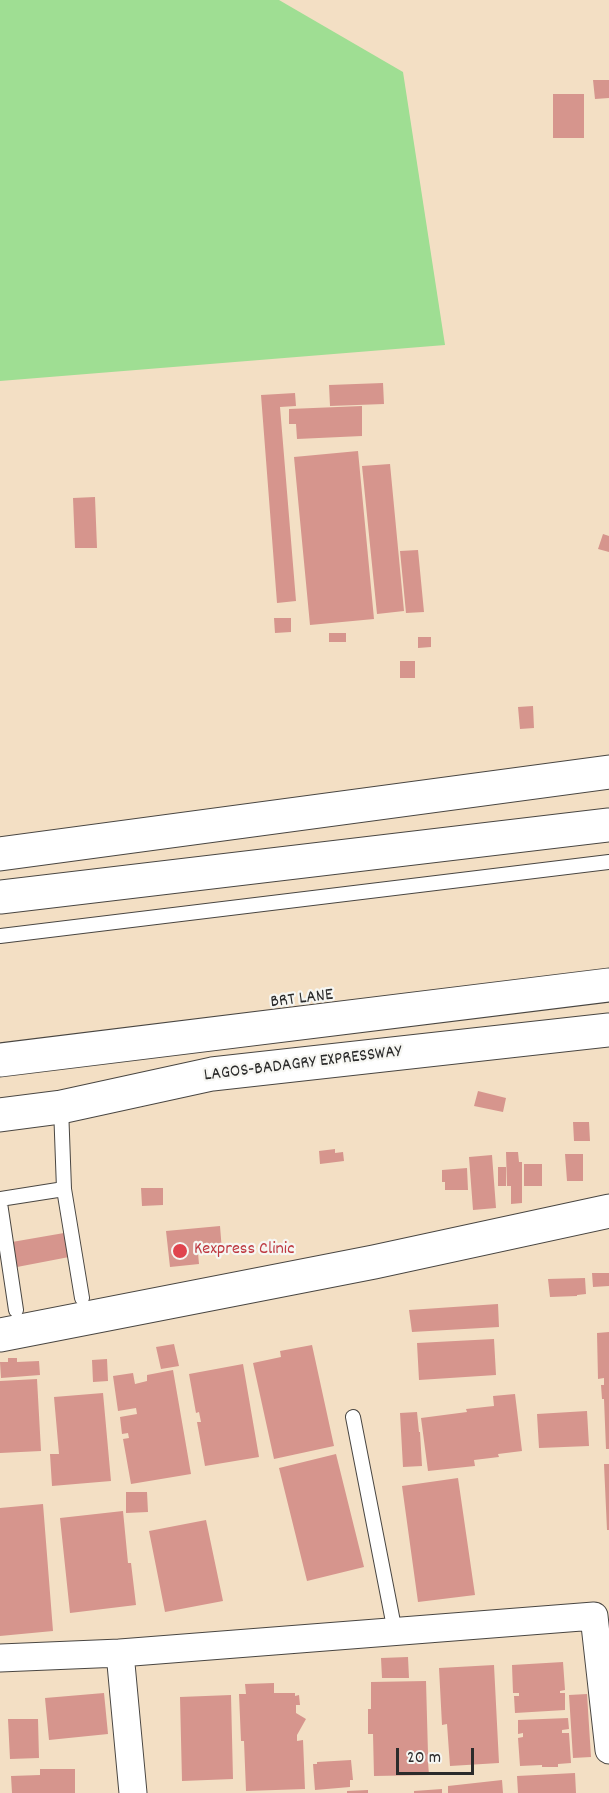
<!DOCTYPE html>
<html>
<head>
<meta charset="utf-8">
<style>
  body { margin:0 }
  #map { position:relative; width:609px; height:1793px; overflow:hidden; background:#f3dfc4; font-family:Dekko,sans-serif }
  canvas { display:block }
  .scale { position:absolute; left:396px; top:1748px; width:78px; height:27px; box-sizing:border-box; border:3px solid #2b2b2b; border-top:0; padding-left:8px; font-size:18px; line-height:21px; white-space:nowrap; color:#2b2b2b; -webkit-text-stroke:4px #f6f6f2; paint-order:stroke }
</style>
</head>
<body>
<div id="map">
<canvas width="609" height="1793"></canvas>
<div class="scale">20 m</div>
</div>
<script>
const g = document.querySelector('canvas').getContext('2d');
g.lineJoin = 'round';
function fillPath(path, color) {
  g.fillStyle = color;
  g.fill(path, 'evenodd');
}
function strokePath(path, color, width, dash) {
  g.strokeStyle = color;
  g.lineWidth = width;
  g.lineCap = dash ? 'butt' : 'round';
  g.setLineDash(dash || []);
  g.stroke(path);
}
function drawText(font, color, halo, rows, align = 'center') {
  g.font = font + ' Dekko,sans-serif';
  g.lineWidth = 4.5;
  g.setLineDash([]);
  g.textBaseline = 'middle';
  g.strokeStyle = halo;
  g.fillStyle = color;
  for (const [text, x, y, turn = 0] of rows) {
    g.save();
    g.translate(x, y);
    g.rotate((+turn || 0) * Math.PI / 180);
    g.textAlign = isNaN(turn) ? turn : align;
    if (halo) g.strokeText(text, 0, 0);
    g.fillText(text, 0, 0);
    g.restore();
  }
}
fillPath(new Path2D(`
  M0,0H279L403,72L445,345L0,381Z`), '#9fde93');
fillPath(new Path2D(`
  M593,80H609V98L595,99Z
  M553,94H584V138H553Z
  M383,383L384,404L330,406L329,385Z
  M295,393L296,406L280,407L296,601L277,603L261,395Z
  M362,406V436L297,439L296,424H289V409Z
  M358,451L374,619L310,625L294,457Z
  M390,464L404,611L377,614L362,466Z
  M95,497L97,548H75L73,498Z
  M603,534L609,536V552L598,549Z
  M418,550L424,612L406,613L400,551Z
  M274,618H291V632L275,633Z
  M329,633H346V642H329Z
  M418,637H431V647L418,648Z
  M400,661H415V678H400Z
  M533,706L534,728L520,729L518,707Z
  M478,1091L506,1098L503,1112L474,1106Z
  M573,1122H589L590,1141H574Z
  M335,1149V1153L343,1152L344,1161L320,1164L319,1151Z
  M506,1152H518L519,1162H522V1203L511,1204V1186H507Z
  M565,1154H583V1181H567Z
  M492,1155L496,1208L473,1210L469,1157Z
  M524,1164H542V1186H524Z
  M498,1167H506V1186H498Z
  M467,1168L468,1190H445V1182H442V1170Z
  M141,1188H163V1205L142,1206Z
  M220,1226L222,1251L198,1253L199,1264L170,1267L166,1231Z
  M64,1233L69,1257L17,1267L12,1242Z
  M592,1273H609V1286L593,1287Z
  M585,1278L586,1294L577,1295V1296L550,1297L548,1279Z
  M498,1304L499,1327L412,1332L409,1310Z
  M609,1332V1449H606L604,1399H602L601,1385H604V1378L598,1379L597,1333Z
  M494,1339L496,1375L419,1380L417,1343Z
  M174,1344L179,1366L161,1369L156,1347Z
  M312,1345L334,1446L274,1459L253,1363L281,1357L280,1351Z
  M8,1358H17V1362L39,1361L40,1375L1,1378L0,1362H8Z
  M107,1359L108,1381L93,1382L92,1360Z
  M243,1364L259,1457L205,1466L197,1422H201L199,1412L196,1413L189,1374Z
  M173,1370L191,1474L131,1484L123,1439L129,1438L128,1433L122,1434L120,1417L137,1414L136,1408L118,1411L113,1376L133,1373L135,1384L147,1381V1375Z
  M37,1379L41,1451L0,1453V1381Z
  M103,1393L111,1481L52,1486L50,1454H59L54,1397Z
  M515,1394L522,1451L498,1454L499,1457L474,1460L475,1466L428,1471L421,1418L467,1412L466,1409L494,1406L493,1396Z
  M587,1411L589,1446L539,1448L537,1414Z
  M417,1412L419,1432H420L422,1466L403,1467L400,1413Z
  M336,1454L364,1567L307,1581L279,1468Z
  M604,1464H609V1530H607Z
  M458,1478L475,1595L418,1602L402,1486Z
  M126,1492H147L148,1512L126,1513Z
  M43,1504L53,1631L0,1636V1508Z
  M123,1511L128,1563H131L136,1605L70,1613L60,1518Z
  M206,1520L223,1601L165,1612L149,1531Z
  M408,1657L409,1678H382L381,1658Z
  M563,1662L565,1690L560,1691V1693H565V1710L515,1713L514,1696H519V1693H513L512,1665Z
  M494,1665L499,1763L450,1766L447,1724L442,1725L439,1668Z
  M426,1681L428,1754H436V1762H428L429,1775L374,1776L373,1734H368V1709H371V1682Z
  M274,1683V1693H295V1696L299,1695L300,1705H296V1713L306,1719L297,1735V1741L303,1740L305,1789L246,1791L244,1741H241L239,1694H246L245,1684Z
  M104,1693L108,1734L49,1740L45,1698Z
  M587,1694L591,1757L573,1758L569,1695Z
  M231,1695L233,1779L182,1781L180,1697Z
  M568,1718L569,1729L562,1730V1733H569L571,1763L558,1764V1767H542V1765L520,1766L518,1738L523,1737V1733L518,1734V1720Z
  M8,1719H38L39,1758L10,1759Z
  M351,1760L353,1780H350V1787L315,1790L313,1764H317V1762Z
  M40,1769H75V1793H12L11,1776L40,1775Z
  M575,1773L576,1793H518L517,1776Z
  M502,1780L503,1793H448V1786Z
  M442,1789V1793H414V1791Z
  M368,1790V1793H347V1791Z`), '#d6958d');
const service = new Path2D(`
  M0,936L609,862
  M61,1107L64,1189L82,1298
  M0,1199L64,1189
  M0,1203L16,1310
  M353,1417L395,1632`);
const minor = new Path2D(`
  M120,1653L133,1793
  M0,1658L120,1653L594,1616L609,1750`);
const secondary = new Path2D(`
  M0,1335L374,1262L609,1211`);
const primary = new Path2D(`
  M0,854L609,772
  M0,1115L61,1107L212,1074L609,1030`);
const motorway = new Path2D(`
  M0,897L609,825
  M0,1060L609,985`);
strokePath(service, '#494642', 16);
strokePath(minor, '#494642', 29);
strokePath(secondary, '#494642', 35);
strokePath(primary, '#494642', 35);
strokePath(motorway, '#494642', 35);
strokePath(service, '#fff', 14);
strokePath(minor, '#fff', 27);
strokePath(secondary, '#fff', 33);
strokePath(primary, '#fff', 33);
strokePath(motorway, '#fff', 33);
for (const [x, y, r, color] of [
  [180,1251,8,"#e0444e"]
]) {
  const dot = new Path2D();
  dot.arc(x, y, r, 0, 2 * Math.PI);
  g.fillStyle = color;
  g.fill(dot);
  strokePath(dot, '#f6f6f2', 2);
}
drawText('18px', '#2b2b2b', '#f6f6f2', [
  ["BRT LANE",302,1000,-7],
  ["LAGOS-BADAGRY EXPRESSWAY",303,1065,-7]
]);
drawText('18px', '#be3a42', '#f6f6f2', [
  ["Kexpress Clinic",194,1251]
], 'left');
</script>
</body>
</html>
